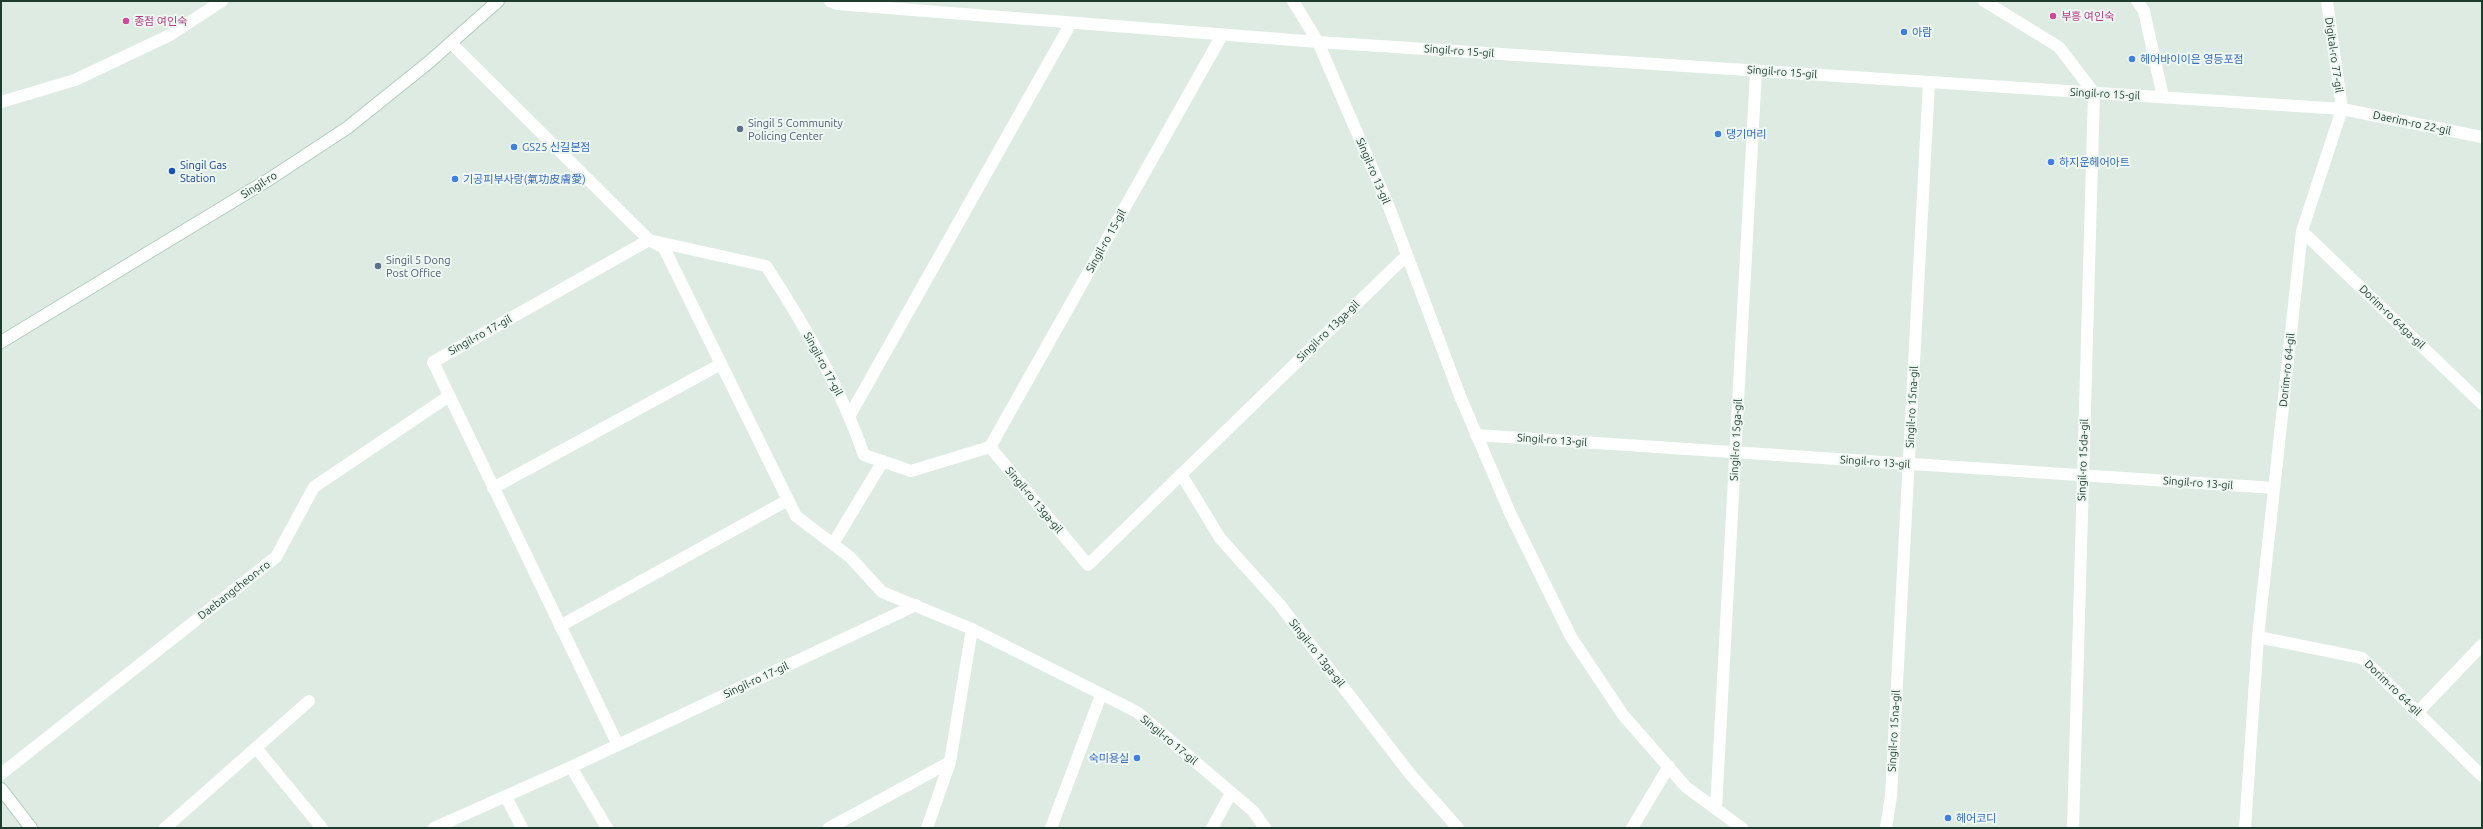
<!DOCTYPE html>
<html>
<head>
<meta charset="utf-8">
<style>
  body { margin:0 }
  #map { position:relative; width:2483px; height:829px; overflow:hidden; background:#ddebe2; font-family:Ubuntu,sans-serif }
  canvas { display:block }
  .frame { position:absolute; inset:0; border:2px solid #1e3c2e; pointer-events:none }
</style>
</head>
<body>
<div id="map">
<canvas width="2483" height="829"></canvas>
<div class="frame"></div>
</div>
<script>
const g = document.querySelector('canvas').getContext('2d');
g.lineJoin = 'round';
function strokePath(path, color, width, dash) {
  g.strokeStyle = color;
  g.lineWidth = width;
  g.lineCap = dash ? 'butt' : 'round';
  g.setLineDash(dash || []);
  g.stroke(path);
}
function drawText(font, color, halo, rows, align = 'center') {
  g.font = font + ' Ubuntu,"Noto Sans KR",sans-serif';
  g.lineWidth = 4;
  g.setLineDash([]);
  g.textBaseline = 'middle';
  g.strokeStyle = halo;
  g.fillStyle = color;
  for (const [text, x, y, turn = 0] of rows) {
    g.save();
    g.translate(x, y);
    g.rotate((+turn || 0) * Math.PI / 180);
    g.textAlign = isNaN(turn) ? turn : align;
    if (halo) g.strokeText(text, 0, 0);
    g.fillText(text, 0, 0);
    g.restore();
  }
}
const secondary = new Path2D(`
  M1,342L268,180L347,128L428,63L498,1
  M1,789L31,828`);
strokePath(secondary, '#b0ccbc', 14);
strokePath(new Path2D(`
  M493,488L721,364
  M560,626L788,500
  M2417,713L2482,645
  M1,774L276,557L314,487L449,396
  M506,797L522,828
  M1716,809L1756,71
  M829,828L950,762
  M927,828L950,762L972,629
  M1051,828L1101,695
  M1212,828L1231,793
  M1886,828L1891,796L1929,82`), '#fff', 12);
strokePath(new Path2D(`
  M830,1L837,4L1318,42L2342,109L2482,137
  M1293,1L1318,42L1389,207L1460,396L1510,513L1571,637L1623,715L1686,787L1742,828
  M1984,1L2059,47L2094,93L2073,828
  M2137,1L2144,11L2163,97
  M451,43L649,240L766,266C805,325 841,389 864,455L911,471L990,447
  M1,102L75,80L170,35L222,1
  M2302,231L2482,404
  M850,415L1071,23
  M1476,435L2274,488
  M990,447L1088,565L1407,255
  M990,447L1222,35
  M1181,474L1220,538L1280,605L1410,774L1458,828
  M833,544L883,461
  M2258,637L2362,658L2482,776
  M618,745L433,362L649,240L664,248L796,516L850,557L882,592L972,629L1137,712L1253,811L1265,828
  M256,748L322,828
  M571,767L607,828
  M165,828L309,701
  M434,828L571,767L916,605
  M1632,828L1669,766
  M2245,828L2258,637L2302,231L2342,109L2327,1`), '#fff', 12);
strokePath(secondary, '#fff', 12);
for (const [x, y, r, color] of [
  [2053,16,4,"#d1479c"],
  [126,21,4,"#d1479c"],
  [1904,32,4,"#3f7fe0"],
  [2132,59,4,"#3f7fe0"],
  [740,129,4,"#5c6f8a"],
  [1718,134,4,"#3f7fe0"],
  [514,147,4,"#3f7fe0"],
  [2051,162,4,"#3f7fe0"],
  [172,171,4,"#1a4fb4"],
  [455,179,4,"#3f7fe0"],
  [378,266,4,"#5c6f8a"],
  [1137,758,4,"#3f7fe0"],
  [1948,818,4,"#3f7fe0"]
]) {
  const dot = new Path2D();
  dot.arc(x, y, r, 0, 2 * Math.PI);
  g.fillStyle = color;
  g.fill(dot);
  strokePath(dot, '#eef7f1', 1.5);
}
drawText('11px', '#b23c85', '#eef7f1', [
  ["부흥 여인숙",2061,16],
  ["종점 여인숙",134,21]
], 'left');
drawText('11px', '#366cbe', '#eef7f1', [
  ["아람",1912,32],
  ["헤어바이이은 영등포점",2140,59],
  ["댕기머리",1726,134],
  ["GS25 신길본점",522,147],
  ["하지운헤어아트",2059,162],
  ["기공피부사랑(氣功皮膚愛)",463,179],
  ["숙미용실",1129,758,"right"],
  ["헤어코디",1956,818]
], 'left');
drawText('11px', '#1e3c2e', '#eef7f1', [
  ["Singil-ro 15-gil",1459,51,4],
  ["Digital-ro 77-gil",2334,55,82],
  ["Singil-ro 15-gil",1782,72,4],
  ["Singil-ro 15-gil",2105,94,3],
  ["Daerim-ro 22-gil",2412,123,12],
  ["Singil-ro 13-gil",1373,171,67],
  ["Singil-ro",259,185,-32],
  ["Singil-ro 15-gil",1106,241,-61],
  ["Dorim-ro 64ga-gil",2392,317,44],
  ["Singil-ro 13ga-gil",1328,331,-44],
  ["Singil-ro 17-gil",480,335,-29],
  ["Singil-ro 17-gil",823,364,62],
  ["Dorim-ro 64-gil",2287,370,-84],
  ["Singil-ro 15na-gil",1912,407,-87],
  ["Singil-ro 13-gil",1552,440,4],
  ["Singil-ro 15ga-gil",1736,440,-87],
  ["Singil-ro 15da-gil",2083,460,-88],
  ["Singil-ro 13-gil",1875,462,4],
  ["Singil-ro 13-gil",2198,483,4],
  ["Singil-ro 13ga-gil",1034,500,50],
  ["Daebangcheon-ro",234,590,-38],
  ["Singil-ro 13ga-gil",1317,653,52],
  ["Singil-ro 17-gil",756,680,-25],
  ["Dorim-ro 64-gil",2393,688,44],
  ["Singil-ro 15na-gil",1894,731,-87],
  ["Singil-ro 17-gil",1169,740,40]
]);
drawText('11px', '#4e5e75', '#eef7f1', [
  ["Singil 5 Community",748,123],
  ["Policing Center",748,136],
  ["Singil 5 Dong",386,260],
  ["Post Office",386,273]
], 'left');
drawText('11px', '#164399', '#eef7f1', [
  ["Singil Gas",180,165],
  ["Station",180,178]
], 'left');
</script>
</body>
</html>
